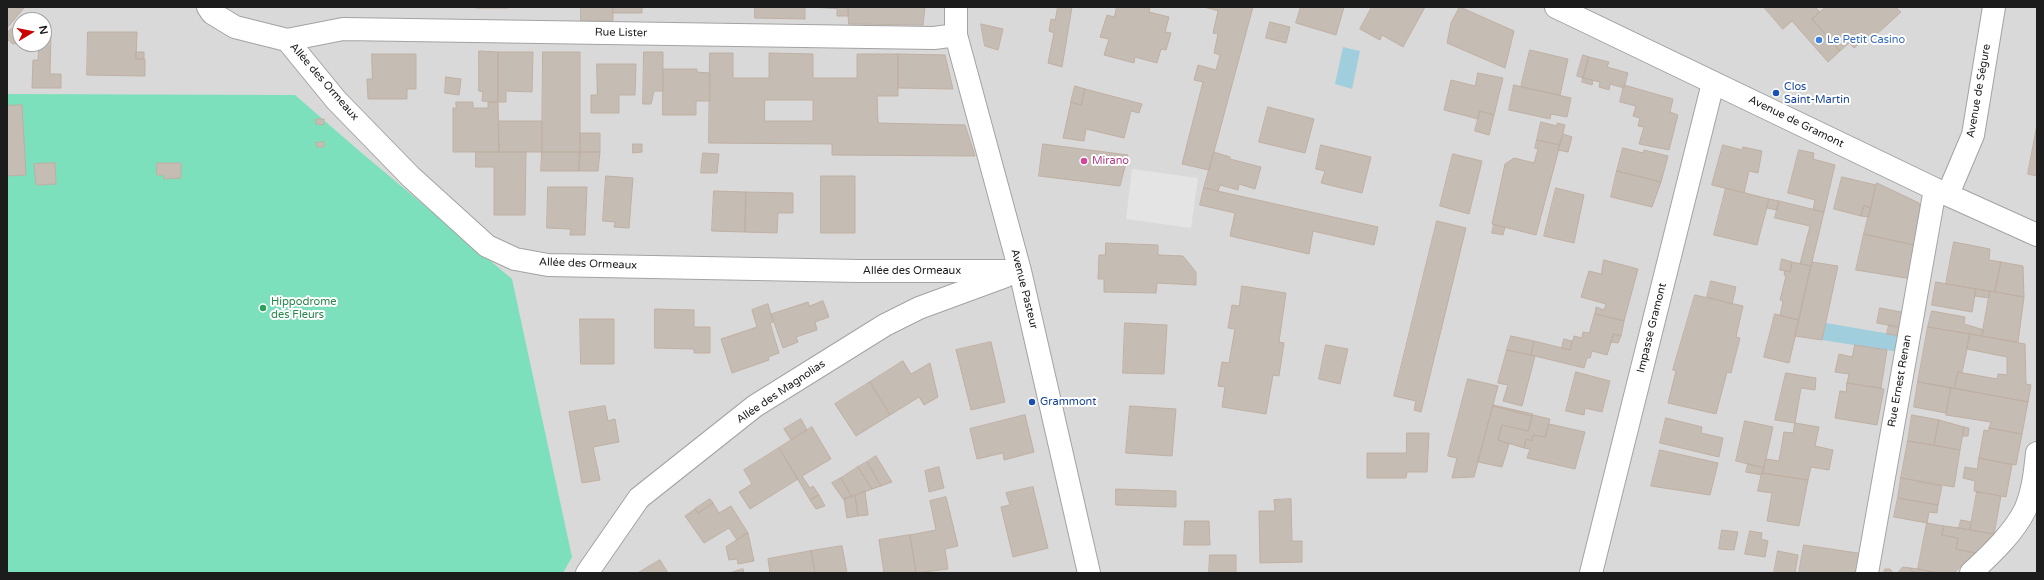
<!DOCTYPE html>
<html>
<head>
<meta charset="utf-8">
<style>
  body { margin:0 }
  #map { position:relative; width:2044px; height:580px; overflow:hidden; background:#eeeae1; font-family:"Varela Round",sans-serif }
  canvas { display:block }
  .frame { position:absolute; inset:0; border:8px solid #1c1c1c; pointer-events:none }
  .north { position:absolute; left:12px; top:12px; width:40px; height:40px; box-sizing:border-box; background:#fff; border:1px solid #a4a4a4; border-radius:50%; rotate:80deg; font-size:11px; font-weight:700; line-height:16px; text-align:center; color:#1c1c1c }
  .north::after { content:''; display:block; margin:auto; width:14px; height:18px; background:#c80500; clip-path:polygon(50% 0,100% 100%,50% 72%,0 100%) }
</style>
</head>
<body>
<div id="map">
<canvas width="2044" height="580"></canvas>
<div class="frame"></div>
<div class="north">N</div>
</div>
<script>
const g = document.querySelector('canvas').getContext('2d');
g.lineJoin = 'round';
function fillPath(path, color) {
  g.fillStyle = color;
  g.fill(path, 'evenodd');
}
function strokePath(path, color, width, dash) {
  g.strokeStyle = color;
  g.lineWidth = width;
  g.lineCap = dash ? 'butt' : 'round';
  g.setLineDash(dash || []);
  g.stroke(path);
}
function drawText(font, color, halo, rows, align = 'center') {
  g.font = font + ' "Varela Round",sans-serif';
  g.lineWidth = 4;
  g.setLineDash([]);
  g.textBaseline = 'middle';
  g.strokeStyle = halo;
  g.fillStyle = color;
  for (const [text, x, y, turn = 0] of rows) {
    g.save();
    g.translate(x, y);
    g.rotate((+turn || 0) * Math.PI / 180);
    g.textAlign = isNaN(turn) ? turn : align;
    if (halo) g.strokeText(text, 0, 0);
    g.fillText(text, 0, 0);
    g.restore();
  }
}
fillPath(new Path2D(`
  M7,7H2037V573H7ZM20,20H44V44H20Z`), '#dad9d9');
fillPath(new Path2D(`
  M7,94L295,95L357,149L512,279L572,557L563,573H7Z`), '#7ce0bc');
fillPath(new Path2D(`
  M1132,169L1198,178L1191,228L1126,219Z`), '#e4e4e4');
fillPath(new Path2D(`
  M1343,47L1360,51L1352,89L1335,84Z
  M1826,323L1902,336L1899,352L1822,340Z`), '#a0cedd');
const building = new Path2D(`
  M7,7L24,8L7,28Z
  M476,7H508V8H476Z
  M581,7H613V21H581Z
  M613,7H642V13H613Z
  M755,7H805V19L755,18Z
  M812,7H848L849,16H837V9Z
  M848,7H925L923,25L849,24Z
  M1058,7H1072L1062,67L1048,63L1054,33L1049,31L1051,19L1055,20Z
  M1117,7H1150L1149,12L1169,17L1165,32L1171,33L1166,50L1161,49L1157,63L1135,57L1134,63L1104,55L1109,39L1100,37L1107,15L1114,17Z
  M1204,7H1253L1209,170L1182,164L1203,82L1194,80L1198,65L1216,70L1220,55L1214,53L1218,34L1213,33L1218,11Z
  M1301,7H1344L1336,35L1296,23Z
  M1372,7H1425L1403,47L1382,35L1380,40L1360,29Z
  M1460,7L1514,31L1505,68L1447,43L1451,23Z
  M1764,7H1815L1820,12L1812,19L1840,51L1828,62L1792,21L1783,29Z
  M1826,7H1899L1897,9L1901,12L1866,44L1863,40L1854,48L1849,43L1840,51L1812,19Z
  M1270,22L1290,27L1286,43L1266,38Z
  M981,24L1003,29L998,50L985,46Z
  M12,28L20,35V43L13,44L7,39V33Z
  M44,32H51L50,74H61V88H32L33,60H38L39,44H44Z
  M88,32H137L136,59H145V76L87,75Z
  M1530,50L1568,59L1560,95L1521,87Z
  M479,51L498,52V102L482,101L483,92L479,91Z
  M136,52H144V59H136Z
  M498,52H533L532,92L506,91V102H498Z
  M543,52H580V152H542Z
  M644,52H663V91H654L651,104H643Z
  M710,53H733V78H769V53L813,54V78H857V54H898V96H877L878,123L965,125L975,156L832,155V144L709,143ZM765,100H813V121H765Z
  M372,54H416V89H407V99H368L367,79H372Z
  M898,54L945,55L953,89L898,88Z
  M1583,55L1589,57L1583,78L1577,76Z
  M1589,57L1609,62L1607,67L1628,73L1624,88L1610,84L1609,90L1599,87L1600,82L1583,78Z
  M597,64H636L635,95H619V113H591V95H597Z
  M663,69H697V72L710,73V101H696V115H663Z
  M1478,73L1503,78L1494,115L1480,111L1478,119L1444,110L1451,80L1475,86Z
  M446,77L461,79L459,95L445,93Z
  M1583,78L1593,80L1592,85L1582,82Z
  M1514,85L1571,98L1567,117L1551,114L1550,119L1509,110Z
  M1624,85L1673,99L1670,112L1678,115L1669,150L1639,144L1644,127L1638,126L1640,118L1633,116L1636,106L1620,102Z
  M1075,86L1085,89L1081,105L1071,102Z
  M1085,89L1142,104L1139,113L1131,111L1124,138L1086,129L1084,141L1063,138L1071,102L1081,105Z
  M456,102H473V108H488V102H498L499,152H453V108H456Z
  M22,105L26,175L7,176V106Z
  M1268,107L1314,119L1305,153L1259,142Z
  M1480,111L1494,115L1489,135L1475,131Z
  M316,119H324V125L316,124Z
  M499,121H542V152H499Z
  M1541,122L1557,126V123L1565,125L1560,145L1537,140Z
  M2037,125V176L2028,174Z
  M580,133H600V152H580Z
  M1563,134L1572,137L1568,152L1558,150Z
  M1537,140L1560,145L1536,235L1492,224L1505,164L1514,158L1534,163L1538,149L1535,148Z
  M324,142V147H317L316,143Z
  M633,144H642V152L633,153Z
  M1043,144L1128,155L1120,186L1039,176Z
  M1321,145L1371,157L1362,193L1321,183L1325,171L1316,169Z
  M1723,145L1742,150L1743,147L1762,151L1758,173L1749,171L1744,193L1712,185Z
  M1623,148L1643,153L1644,150L1668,156L1661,182L1617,171Z
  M1799,150L1814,153L1813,159L1835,165L1824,212L1813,210L1815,200L1788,193Z
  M476,152H526L525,215H494V167H476Z
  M542,152H580L579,171H541Z
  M580,152H600L598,171H579Z
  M1214,152L1230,157V159L1261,167L1255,189L1239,184L1238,190L1220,185L1218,191L1204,188Z
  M703,153L719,154L717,173H701Z
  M1453,154L1482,161L1469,214L1440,206Z
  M55,163L56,184L36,185L34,164Z
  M157,163H181V178L164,179V175H157Z
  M1617,171L1661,182L1652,207L1611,197Z
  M606,176L633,178L629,228L614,227L615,222L603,221Z
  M821,176H855V233H821Z
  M1842,177L1876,185L1871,208L1864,206L1861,216L1834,209Z
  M1877,183L1919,203L1923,216L1918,246L1864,234Z
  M548,187H587L585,235H570L571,229L547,228Z
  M1204,188L1378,227L1374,245L1313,231L1309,254L1230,236L1235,213L1200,205Z
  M1556,188L1584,195L1574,243L1544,236Z
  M1726,188L1769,199L1757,245L1714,235Z
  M714,191L746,192L745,232L712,231Z
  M746,192L793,193V213H778L777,233L745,232Z
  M1769,199L1779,201L1777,210L1767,208Z
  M1779,201L1824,212L1811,266L1800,264L1810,226L1775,218Z
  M1864,206L1871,208L1869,217L1861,216Z
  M1437,221L1466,228L1421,412L1414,410L1416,401L1394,396Z
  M1494,225L1505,227L1503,235L1492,233Z
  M1864,234L1918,246L1912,279L1856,270Z
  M1954,242L1990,249L1989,260L2001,262L1995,292L1946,284Z
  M1106,243L1158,245V255L1183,256L1196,272V285L1157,283L1156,293L1104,292V279H1098L1099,255H1105Z
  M1782,259L1792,262L1790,272L1780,270Z
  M1604,260L1638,269L1624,321L1595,314L1596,307L1604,310L1606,304L1581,297L1589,271L1601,274Z
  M1792,262L1811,266L1799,320L1780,316L1783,301L1780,300L1786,276L1784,275L1785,270L1790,272Z
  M1812,262L1838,266L1822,340L1795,336Z
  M2001,262L2023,266L2024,297L1995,292Z
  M1711,281L1736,287L1732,304L1707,297Z
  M1936,282L1976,289L1972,312L1932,305Z
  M1242,286L1286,293L1279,342L1284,343L1279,376L1273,375L1266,414L1222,407L1225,387L1218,386L1222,362L1229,363L1235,329L1228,328L1232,305L1239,306Z
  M1976,289L1990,291L1989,298L1975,296Z
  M1990,291L2024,297L2018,342L1982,336Z
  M1695,295L1743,306L1736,337L1740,338L1731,373L1727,372L1716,414L1668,403L1676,371L1673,370Z
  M823,301L829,317L815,322L817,330L796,337L798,342L783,348L771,314L808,302L809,306Z
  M768,304L773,322L770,323L779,353L768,357L769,360L732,373L721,339L757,327L752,310Z
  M1880,308L1906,313L1903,328L1877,323Z
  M655,309L694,310V327H710V353H694V349L655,348Z
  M1932,311L1965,317L1964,324L1984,330L1982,336L1928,327Z
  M1595,314L1624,321L1621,336L1614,334L1607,355L1592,351L1590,358H1587L1584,368L1531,355L1534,341L1570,350L1574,336L1582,338L1583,332L1589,333Z
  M1775,314L1799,320L1789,363L1764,357Z
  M580,319H614V364H581Z
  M1125,323L1167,325L1164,374L1123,373Z
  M1889,325L1903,328L1902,336L1887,334Z
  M1928,327L1970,334L1962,373L1958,372L1954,388L1918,382Z
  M1614,334L1621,336L1618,343L1611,342Z
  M1970,334L2025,344L2026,384L2031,385L2028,402L1954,388L1958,372L1997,379L1998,374L2007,375V357L1967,349Z
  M1511,336L1534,341L1531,355L1507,350Z
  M1564,339L1572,341L1570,350L1562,348Z
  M991,342L1005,402L971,410L956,350Z
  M1326,345L1348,349L1340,384L1319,379Z
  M1855,345L1887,350L1881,388L1847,383L1849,374L1835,372L1839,354L1852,357Z
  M1507,350L1535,356L1522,406L1503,401L1508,385L1498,383Z
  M903,361L911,374L930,363L938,397L924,405L919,397L890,415L870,382Z
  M1576,372L1610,381L1602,412L1585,408L1584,415L1566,411Z
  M1786,373L1816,378L1815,390L1801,388L1795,423L1775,420Z
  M1468,379L1498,386L1474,477L1452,478L1457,458L1448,456Z
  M870,382L890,415L856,436L835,404Z
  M1918,382L1951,388L1946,413L1914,407Z
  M1847,383L1884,389L1877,425L1835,418L1840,391L1846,392Z
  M1951,388L2028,402L2022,434L1989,428L1991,422L1946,415Z
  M1493,405L1533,414L1532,416L1493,406Z
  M605,406L608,421L615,419L619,442L593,447L600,480L582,483L569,412Z
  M1130,406L1176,409L1172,456L1126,453Z
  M1493,406L1532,416L1528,431L1502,425L1498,440L1509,444L1502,467L1478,462Z
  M1025,415L1034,452L1004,460L1003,453L977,459L970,429Z
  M1533,415L1550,419L1545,437L1533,435L1532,441L1526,439L1524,448L1498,440L1502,425L1528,431Z
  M1912,415L1939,420L1934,445L1908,441Z
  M1666,418L1702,427L1701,433L1723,438L1719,457L1660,443Z
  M801,419L807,430L791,440L784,429Z
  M1939,420L1964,427L1960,450L1934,445Z
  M1745,421L1773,427L1764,468L1736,461Z
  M1795,423L1819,427L1815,446L1833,450L1829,470L1811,467L1808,480L1762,473L1766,459L1779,461L1784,432L1793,433Z
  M1549,424L1585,432L1575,469L1527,458L1530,449L1524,448L1526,439L1532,441L1533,435L1545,437Z
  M812,427L831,459L802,476L810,488L813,486L819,495L810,500L779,448Z
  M1964,427L1969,428L1968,436H1963Z
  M1989,428L2022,434L2016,465L1979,458L1984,430L1989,431Z
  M1407,433H1429L1427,472H1407L1406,478H1367V453H1406Z
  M1908,441L1960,450L1954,487L1901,478Z
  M779,448L798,479L750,509L739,492L752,484L744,470Z
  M1660,450L1718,463L1710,495L1651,486Z
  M876,456L892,482L881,486L867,462Z
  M1979,458L2012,465L2006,497L1974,491L1975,481L1963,478L1965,467L1977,469Z
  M867,462L881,486L872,489L858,467Z
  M1748,464L1764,468L1762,475L1746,472Z
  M858,467L872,489L852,497L841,478Z
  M939,467L944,488L929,492L925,471Z
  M1762,473L1808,480L1799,526L1767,521L1772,493L1758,491Z
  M841,478L852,497L843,499L832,483Z
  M1901,478L1942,486L1938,505L1898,498Z
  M1033,487L1048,548L1013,557L1001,507L1010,505L1006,493Z
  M1116,489L1176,491V507L1116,505Z
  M865,491L868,515L858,516L855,495Z
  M1977,492L2001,496L1994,534L1970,530Z
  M819,495L825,506L816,509L810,500Z
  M855,495L858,516L847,518L844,499Z
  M946,497L958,546L945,549L948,569L916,573L910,535L936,530L930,501Z
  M1898,498L1938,505L1937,513L1929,512L1927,523L1894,517Z
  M710,499L713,503L698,513L695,509Z
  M1291,499L1292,541H1302V562L1260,563L1259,511H1275L1274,500Z
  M713,503L719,513L731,506L748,533L737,540L729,528L704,543L685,516L695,509L698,513Z
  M1961,520L1971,522L1970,530L1959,528Z
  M1185,521H1209L1210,545H1184Z
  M1927,523L1944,526L1942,535L1958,538L1956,549L1975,553L1954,573H1939L1918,569Z
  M1944,526L1959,528L1994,534L1975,553L1956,549L1958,538L1942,535Z
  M1722,530L1738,532L1734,550L1719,549Z
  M1750,531L1762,533L1761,539L1768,541L1765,557L1745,554Z
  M748,533L754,561L738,564L737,559L729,560L726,547Z
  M910,535L916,573H884L879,540Z
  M1804,545L1864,554L1860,573H1799Z
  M842,546L847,573H815L811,551Z
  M811,551L815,573H770L768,559Z
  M1778,551L1798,555L1795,573H1774Z
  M1210,555H1236V573H1209Z
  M660,560L668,573H638Z
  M1903,567L1910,568L1914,573H1898Z
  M1910,568L1918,569L1939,573H1914Z
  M743,569L744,573H730Z
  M1885,569H1890L1893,573H1884Z`);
fillPath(building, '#c5bcb4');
strokePath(building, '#c0b0a3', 1);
const minor = new Path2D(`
  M208,7L212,13L235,27L287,40L336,100L411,177L487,246L515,259L548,265L859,271H1020
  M956,7V35L1020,271L1089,573
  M1556,7L1935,189L2037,235
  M287,40L343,29L934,38L956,35
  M1948,194L1973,135L1994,7
  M587,573L639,498L755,406L885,325L919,308L1006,276
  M1591,573L1713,83
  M1867,573L1935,189
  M1971,573C1990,555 2013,534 2025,510C2033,492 2035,472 2037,453`);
strokePath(minor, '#a3a3a3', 24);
strokePath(minor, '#fff', 22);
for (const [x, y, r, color] of [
  [1819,40,4,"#3f7fe0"],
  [1776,93,4,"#1a4fb4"],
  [1084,161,4,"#d1479c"],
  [263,308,4,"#2e9e5b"],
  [1032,402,4,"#1a4fb4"]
]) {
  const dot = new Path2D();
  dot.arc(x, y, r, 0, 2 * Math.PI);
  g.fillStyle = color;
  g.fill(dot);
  strokePath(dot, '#fff', 1.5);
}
drawText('11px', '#1c1c1c', '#fff', [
  ["Rue Lister",621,33,1],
  ["Allée des Ormeaux",324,82,49],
  ["Avenue de Ségure",1979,91,-80],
  ["Avenue de Gramont",1796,122,26],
  ["Allée des Ormeaux",588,264,2],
  ["Allée des Ormeaux",912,271],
  ["Avenue Pasteur",1024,289,76],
  ["Impasse Gramont",1652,328,-76],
  ["Rue Ernest Renan",1900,381,-80],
  ["Allée des Magnolias",781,392,-34]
]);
drawText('11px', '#366cbe', '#fff', [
  ["Le Petit Casino",1827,40]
], 'left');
drawText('11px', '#164399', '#fff', [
  ["Clos",1784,87],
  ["Saint-Martin",1784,100],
  ["Grammont",1040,402]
], 'left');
drawText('11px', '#b23c85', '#fff', [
  ["Mirano",1092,161]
], 'left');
drawText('11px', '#27864d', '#fff', [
  ["Hippodrome",271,302],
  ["des Fleurs",271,315]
], 'left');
</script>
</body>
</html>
